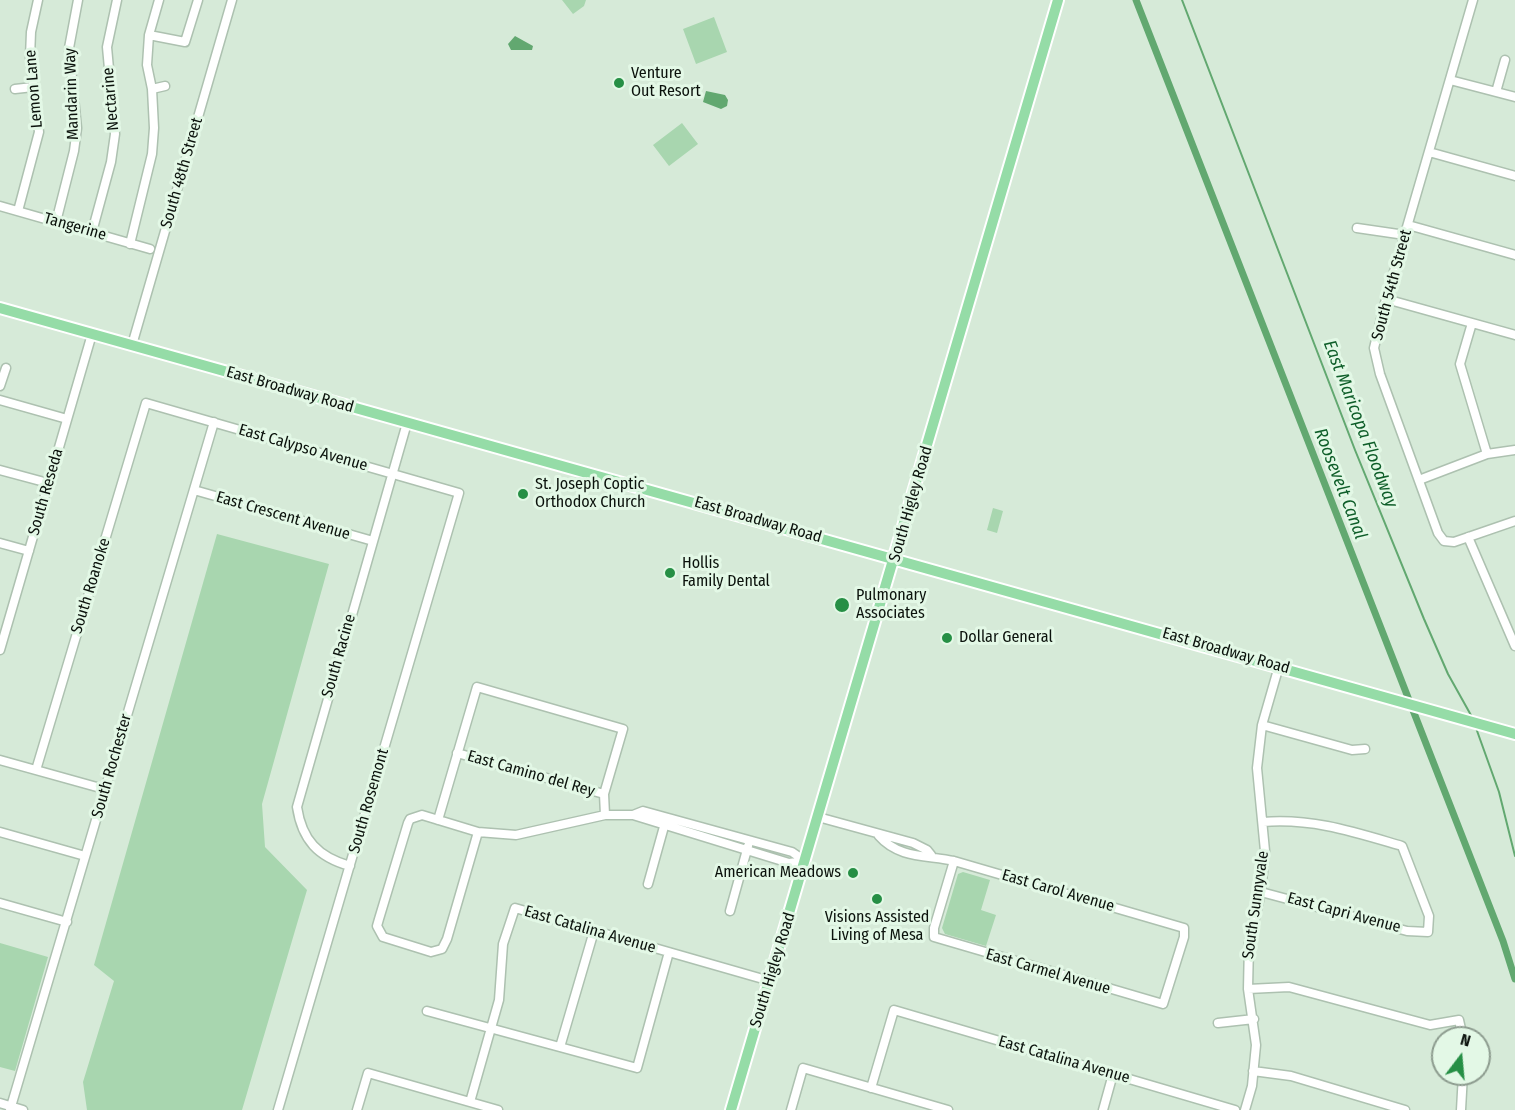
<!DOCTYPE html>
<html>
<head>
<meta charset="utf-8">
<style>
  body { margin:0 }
  #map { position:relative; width:1515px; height:1110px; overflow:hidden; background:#d6ead8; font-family:"Fira Sans Condensed",sans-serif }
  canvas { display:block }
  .north { position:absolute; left:1431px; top:1026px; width:60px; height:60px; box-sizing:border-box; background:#e3f8e6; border:2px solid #8d9c8f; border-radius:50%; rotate:16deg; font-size:16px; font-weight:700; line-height:24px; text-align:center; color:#0b120c }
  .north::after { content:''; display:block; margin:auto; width:21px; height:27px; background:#268f45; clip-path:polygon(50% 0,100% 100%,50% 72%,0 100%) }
</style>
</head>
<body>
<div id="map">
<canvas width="1515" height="1110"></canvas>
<div class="north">N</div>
</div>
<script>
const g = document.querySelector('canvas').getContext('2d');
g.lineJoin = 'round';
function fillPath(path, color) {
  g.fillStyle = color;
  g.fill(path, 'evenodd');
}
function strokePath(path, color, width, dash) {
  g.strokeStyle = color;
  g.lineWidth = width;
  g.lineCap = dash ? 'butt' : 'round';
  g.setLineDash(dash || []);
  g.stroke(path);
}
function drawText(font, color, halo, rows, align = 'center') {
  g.font = font + ' "Fira Sans Condensed",sans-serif';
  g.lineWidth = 6;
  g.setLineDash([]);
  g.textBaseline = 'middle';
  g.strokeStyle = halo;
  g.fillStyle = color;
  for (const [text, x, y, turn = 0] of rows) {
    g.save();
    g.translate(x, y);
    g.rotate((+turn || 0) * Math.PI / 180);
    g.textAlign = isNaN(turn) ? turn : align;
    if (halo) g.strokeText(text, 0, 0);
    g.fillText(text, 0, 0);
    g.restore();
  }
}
fillPath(new Path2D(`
  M562,0H586L584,6L573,14Z
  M714,17L727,52L696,64L683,29Z
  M682,123L698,144L669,166L653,145Z
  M993,508L1003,511L997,533L987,530Z
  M217,534L329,564L262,804L265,847L307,890L242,1110H87L83,1082L114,981L94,965Z
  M963,872L990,880L981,910L996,915L986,946L945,934L942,928L958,874Z
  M0,943L48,957L15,1071L0,1067Z`), '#a8d6af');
fillPath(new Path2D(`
  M515,36L533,46L532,50H511L508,44Z
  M706,91L725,95L728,100L727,106L721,109L703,102Z`), '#62a870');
strokePath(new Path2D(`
  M1182,0L1355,450L1424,619L1448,674L1472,717
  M1476,728L1499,792L1515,856`), '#62a870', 2);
strokePath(new Path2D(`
  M1136,0L1503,941L1515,979`), '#62a870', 7);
const minor = new Path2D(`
  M1473,0L1386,299L1374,348L1380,374L1438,533L1444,541L1454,542L1515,521
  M149,35L185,42L198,0
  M1450,80L1515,97
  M15,89L33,87
  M152,89L165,86
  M1496,92L1505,60
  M1429,152L1515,176
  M0,206L150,249
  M18,211L39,132L30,57L31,32L38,0
  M56,222L74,151L77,128L69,48L78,0
  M1408,225L1515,255
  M1357,228L1405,235
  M92,232L111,162L115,134L107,47L117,0
  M130,244L152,154L154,128L152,89L147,65L149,35L159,0
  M1386,299L1515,335
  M1472,323L1460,364L1487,454
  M132,345L232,0
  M0,386L6,368
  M0,400L67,419
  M0,470L48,483
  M1419,480L1487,454L1515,450
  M194,490L373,541
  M1468,537L1515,646
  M0,543L29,551
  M0,650L92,334
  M1262,725L1352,750L1365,749
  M457,753L604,794
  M0,760L104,789
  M36,770L146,403L459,493L278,1110
  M633,815L789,863L805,861
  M818,817L913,843L927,850L931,855
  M438,820L477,687L623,729L604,794L605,815
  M0,832L85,856
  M478,832L447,939L442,949L431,952L383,937L377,926L379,919L408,823L410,819L422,815L478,832L516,835L605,815H633L643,811L792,852L805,861
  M879,836C899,859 928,855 954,861L1184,928V937L1163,1004L934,937V928L954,861
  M350,866C318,857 302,840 297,807L407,423
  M648,884L665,823
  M1261,892L1407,931L1428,932L1429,916L1402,846C1354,832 1313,818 1263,822
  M0,903L67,922
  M730,911L748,846
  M1248,989L1289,987L1430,1025L1459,1020L1463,1038
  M427,1011L637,1068L669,952
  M1218,1023L1254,1019
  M560,1047L594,931
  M1253,1071L1291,1076L1405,1110
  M871,1088L894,1010L1235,1110
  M470,1102L499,1000L503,944L515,908L770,981
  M0,1103L23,1110
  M10,1110L214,422
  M357,1110L368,1073L498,1110
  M791,1110L803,1068L948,1110
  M1103,1110L1113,1074
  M1245,1110L1252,1086L1256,1045L1248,989L1249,943L1261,892L1265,851L1257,768L1262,725L1279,666
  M1461,1110L1463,1074`);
const major = new Path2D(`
  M0,308L1515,734
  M731,1110L1058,0`);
strokePath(minor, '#adc1b0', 11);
strokePath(major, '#fff', 14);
strokePath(minor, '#fff', 8);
strokePath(major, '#95dca7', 10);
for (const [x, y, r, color] of [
  [619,83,6,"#268f45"],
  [523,494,6,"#268f45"],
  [670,573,6,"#268f45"],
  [842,605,8,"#268f45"],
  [947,638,6,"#268f45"],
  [853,873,6,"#268f45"],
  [877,899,6,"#268f45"]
]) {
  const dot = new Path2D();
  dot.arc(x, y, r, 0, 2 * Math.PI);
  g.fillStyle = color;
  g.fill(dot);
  strokePath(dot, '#e3f8e6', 2);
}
drawText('16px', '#0b120c', '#e3f8e6', [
  ["Venture",631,74],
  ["Out Resort",631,92],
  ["St. Joseph Coptic",535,485],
  ["Orthodox Church",535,503],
  ["Hollis",682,564],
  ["Family Dental",682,582],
  ["Pulmonary",856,596],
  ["Associates",856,614],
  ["Dollar General",959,638],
  ["American Meadows",841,873,"right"],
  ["Visions Assisted",877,918,"center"],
  ["Living of Mesa",877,936,"center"]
], 'left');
drawText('16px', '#0b120c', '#e3f8e6', [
  ["Lemon Lane",34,89,-95],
  ["Mandarin Way",72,94,-92],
  ["Nectarine",111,99,-95],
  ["South 48th Street",182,173,-74],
  ["Tangerine",75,227,16],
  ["South 54th Street",1392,285,-75],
  ["East Broadway Road",290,390,16],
  ["East Calypso Avenue",303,448,16],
  ["South Reseda",46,492,-74],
  ["South Higley Road",911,504,-74],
  ["East Crescent Avenue",283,516,16],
  ["East Broadway Road",758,520,16],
  ["South Roanoke",91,586,-73],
  ["East Broadway Road",1226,651,16],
  ["South Racine",339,656,-74],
  ["South Rochester",112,766,-74],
  ["East Camino del Rey",531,774,16],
  ["South Rosemont",369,801,-74],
  ["East Carol Avenue",1058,891,16],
  ["South Sunnyvale",1256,905,-82],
  ["East Capri Avenue",1344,913,15],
  ["East Catalina Avenue",590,930,16],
  ["South Higley Road",773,970,-73],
  ["East Carmel Avenue",1048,972,16],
  ["East Catalina Avenue",1064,1060,16]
]);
drawText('italic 18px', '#0e5e29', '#e3f8e6', [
  ["East Maricopa Floodway",1360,424,69],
  ["Roosevelt Canal",1340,484,69]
]);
</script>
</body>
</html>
